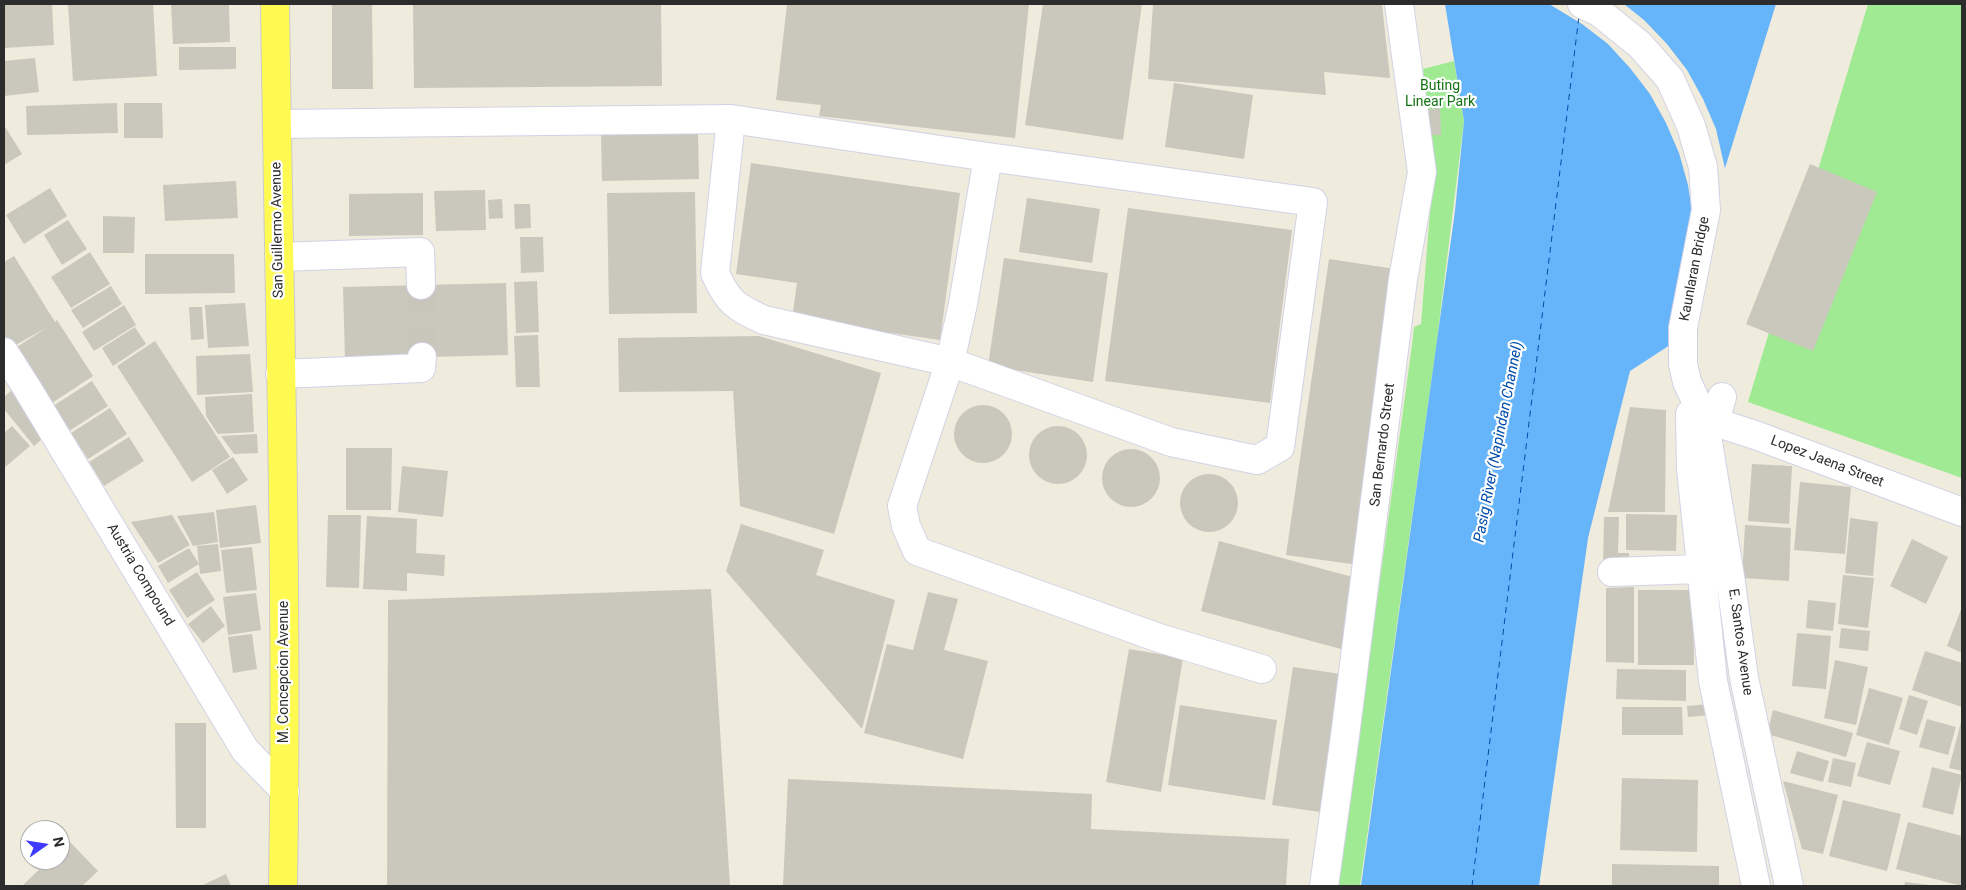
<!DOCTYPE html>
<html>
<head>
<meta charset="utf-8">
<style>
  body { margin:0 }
  #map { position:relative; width:1966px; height:890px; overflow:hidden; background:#efebdd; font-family:Roboto,sans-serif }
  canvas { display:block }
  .frame { position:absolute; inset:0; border:5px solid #2c2c2c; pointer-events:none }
  .north { position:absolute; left:20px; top:820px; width:50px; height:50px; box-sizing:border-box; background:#fff; border:1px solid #ababab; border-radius:50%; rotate:77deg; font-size:14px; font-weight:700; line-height:20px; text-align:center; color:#2c2c2c }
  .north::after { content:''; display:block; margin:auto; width:18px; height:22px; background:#3e3aff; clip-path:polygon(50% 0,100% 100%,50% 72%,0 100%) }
</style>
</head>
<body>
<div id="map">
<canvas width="1966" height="890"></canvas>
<div class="frame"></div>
<div class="north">N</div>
</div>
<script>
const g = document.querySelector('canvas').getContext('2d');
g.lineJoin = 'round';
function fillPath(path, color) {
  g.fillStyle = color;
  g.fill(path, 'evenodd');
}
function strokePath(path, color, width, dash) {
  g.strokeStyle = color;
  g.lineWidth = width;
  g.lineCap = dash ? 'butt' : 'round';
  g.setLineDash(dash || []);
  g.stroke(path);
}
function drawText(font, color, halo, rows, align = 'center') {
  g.font = font + ' Roboto,sans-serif';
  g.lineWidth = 4.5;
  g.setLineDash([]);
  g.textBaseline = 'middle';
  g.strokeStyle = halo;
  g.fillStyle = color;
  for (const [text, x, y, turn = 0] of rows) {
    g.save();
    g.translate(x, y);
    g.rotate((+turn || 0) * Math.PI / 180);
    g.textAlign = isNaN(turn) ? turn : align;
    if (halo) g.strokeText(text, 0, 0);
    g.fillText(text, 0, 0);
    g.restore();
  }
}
fillPath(new Path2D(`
  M1868,4H1962V478L1748,402Z
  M1454,61L1464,121L1436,348L1360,886H1334L1378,594L1412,345L1414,327L1421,324L1433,173L1415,71Z`), '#a0ea94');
fillPath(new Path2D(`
  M1445,4H1776L1670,345L1630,371L1588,538L1539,886H1361L1455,211L1464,121Z`), '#66b4fa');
fillPath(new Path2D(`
  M1549,4H1624L1644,20L1667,44L1687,70L1703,99L1716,129L1726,173L1674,342L1669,341L1693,219L1688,185L1679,153L1666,123L1650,94L1630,68L1608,44L1582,24Z`), '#efebdd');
strokePath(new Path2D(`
  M1472,886L1579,16`), '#004dab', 1, [6, 5]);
fillPath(new Path2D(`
  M4,4H52L54,45L4,48Z
  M68,4H153L157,76L73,81Z
  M171,4H229L230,42L173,44Z
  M332,4H372L373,89H332Z
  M413,4H661L662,86L414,88Z
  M787,4H1029L1015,138L819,116L821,105L776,100Z
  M1043,4H1142L1123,140L1025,125Z
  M1153,4H1382L1390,78L1324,72L1326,95L1148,79Z
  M179,47H236V69L179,70Z
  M35,58L39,92L4,96V61Z
  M1174,83L1253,95L1244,159L1165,147Z
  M117,103L118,133L27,135L26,106Z
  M124,103H162L163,138H124Z
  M1440,108L1441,135H1431L1429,109Z
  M4,125L22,154L4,165Z
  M698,133L699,179L602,181L601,135Z
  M751,163L960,193L940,340L792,319L797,283L736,274Z
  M1810,164L1877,192L1813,351L1746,324Z
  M236,181L238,218L165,221L163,185Z
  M50,188L67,216L24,244L6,215Z
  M485,190L486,230L436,231L434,191Z
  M695,192L697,313L609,314L607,193Z
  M423,193V235L349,236V194Z
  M1027,198L1100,209L1092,263L1019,252Z
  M502,199L503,218L489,219L488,200Z
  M514,204H530L531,228L515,229Z
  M1128,208L1292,230L1270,403L1105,381Z
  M103,216L135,217L134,253H103Z
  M68,220L87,249L62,265L44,235Z
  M520,237H543L544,272L521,273Z
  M90,252L110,284L71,308L51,277Z
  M145,254H234L235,293L145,294Z
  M14,256L55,322L57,320L93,376L46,407L11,351L46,328L10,348L4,337V262Z
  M1004,258L1108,273L1093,382L988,366Z
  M1329,259L1402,270L1359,565L1286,555Z
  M537,281L539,332L516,333L514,282Z
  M506,283L508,355L345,359L343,287Z
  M111,286L122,304L83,328L71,310Z
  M245,303L249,346L208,348L205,305Z
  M124,305L136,325L94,351L82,332Z
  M189,307H202L204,339L191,340Z
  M135,327L146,344L113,366L102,348Z
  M538,335L540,387H516L514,336Z
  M759,336L881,373L834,534L740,506L733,391L619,392L618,338Z
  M155,341L230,457L192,482L117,366Z
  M250,354L253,392L197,395L196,356Z
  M92,381L108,406L69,431L53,406Z
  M13,389L49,433L34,446L4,409V397Z
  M252,394L254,432L218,434L206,416L205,397Z
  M954 434a29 29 0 1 1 58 0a29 29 0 1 1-58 0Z
  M1630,407L1666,410L1665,512H1608Z
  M110,408L127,434L88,459L71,433Z
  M1029 455a29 29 0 1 1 58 0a29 29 0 1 1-58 0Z
  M12,426L30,446L4,468V433Z
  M257,434L258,453L234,454L221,436Z
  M129,437L144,461L104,486L89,462Z
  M346,448H392L391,510H346Z
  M1102 478a29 29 0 1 1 58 0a29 29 0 1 1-58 0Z
  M233,457L248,480L227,494L212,470Z
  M1752,464L1792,466L1789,524L1748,521Z
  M402,466L448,471L443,517L398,512Z
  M1180 503a29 29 0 1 1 58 0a29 29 0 1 1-58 0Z
  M1800,482L1851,487L1845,554L1794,550Z
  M256,505L261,543L220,548L216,510Z
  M214,512L218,542L193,546L177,516Z
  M1626,514L1677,515L1676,551L1626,550Z
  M172,515L190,545L158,563L131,522Z
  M328,515H361L359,588L326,587Z
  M367,516L417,519L416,553L445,555L444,576L407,573V591L363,589Z
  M1604,517H1619L1618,553H1629V569H1603Z
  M1850,518L1878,522L1873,576L1845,573Z
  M741,524L824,550L816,575L895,600L862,729L726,571Z
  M1745,525L1791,528L1789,581L1742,578Z
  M1912,539L1948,557L1926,604L1890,586Z
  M1219,541L1360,579L1341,649L1201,611Z
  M218,544L221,571L200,574L197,546Z
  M252,547L257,590L226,593L221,550Z
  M189,548L199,564L168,583L158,566Z
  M197,572L215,600L187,618L169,590Z
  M1843,575L1874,578L1868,628L1838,624Z
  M1634,587V663L1606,662V588Z
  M711,589L730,886H387L388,600Z
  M1638,590H1693L1694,665H1638Z
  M928,592L958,599L944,650L988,661L963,759L864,733L887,644L913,650Z
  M256,593L261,630L228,635L223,597Z
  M1808,600L1836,603L1833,631L1806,628Z
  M211,606L225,626L203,643L188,624Z
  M1962,607V653L1947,646Z
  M1841,628L1870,631L1868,651L1839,648Z
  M1797,633L1831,636L1826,689L1792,686Z
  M252,634L257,669L233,673L228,637Z
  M1129,649L1183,658L1161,792L1106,782Z
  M1925,651L1962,663V707L1912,690Z
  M1835,660L1868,667L1856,725L1824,718Z
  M1293,667L1341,674L1320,812L1272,805Z
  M1617,669L1686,670V701L1616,699Z
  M1869,688L1903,698L1889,745L1856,735Z
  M1909,695L1928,701L1917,735L1899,729Z
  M1709,704L1710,715L1688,717L1687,706Z
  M1180,705L1277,720L1265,800L1168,785Z
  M1622,707H1682L1683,735H1622Z
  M1773,710L1853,733L1846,757L1767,734Z
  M1962,718V771L1949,768Z
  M1927,719L1956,727L1948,755L1919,747Z
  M175,723H206V828H176Z
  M1867,742L1900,751L1890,785L1857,776Z
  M1797,751L1829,761L1823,782L1790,773Z
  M1833,758L1856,763L1851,787L1828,782Z
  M1932,767L1962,775L1953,815L1922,807Z
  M1622,778L1698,780L1697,852L1620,850Z
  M788,779L1092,794L1091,829L1289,839L1286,886H783Z
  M1783,781L1838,795L1823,854L1802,849Z
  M1843,800L1901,814L1887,871L1829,856Z
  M1908,822L1962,836V886L1896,869Z
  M69,841L98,871L82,886H22L49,860H60V849Z
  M1612,864L1719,866V886H1612Z
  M226,874L231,886H201Z
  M1905,882L1930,885V886H1904Z`), '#cac7bc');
strokePath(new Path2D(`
  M421,285L422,357`), '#c8c5ba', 28, [28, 14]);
const minor = new Path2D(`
  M1582,4L1599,12L1640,45L1670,79L1691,126L1703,167L1706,210L1683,328V364L1687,382L1704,418L1730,576L1744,678L1789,886
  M731,119L715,273C728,303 736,307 764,320L950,362L1171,442L1257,460L1280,447L1313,202L988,157
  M277,124L731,119L988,157L963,304L950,362L902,506L906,526L917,551L1159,638L1262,669
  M279,257L420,252L421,285
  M4,352L27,388L245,750L285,791
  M280,374L421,368L422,357
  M1690,414L1755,435L1962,512
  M1690,418L1691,469L1713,681L1756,886
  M1715,421L1722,397
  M1612,572L1700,569
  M1324,886L1345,736L1403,279L1422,172L1399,4`);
const major = new Path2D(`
  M275,4C279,298 288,592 283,886`);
strokePath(minor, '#d2d2e6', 30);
strokePath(major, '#ccc', 30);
strokePath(minor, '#fff', 28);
strokePath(major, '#fefa52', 28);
drawText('14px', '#137113', '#fff', [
  ["Buting",1440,86],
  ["Linear Park",1440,102]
]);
drawText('14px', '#2c2c2c', '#fff', [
  ["San Guillermo Avenue",278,230,-91],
  ["Kaunlaran Bridge",1695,269,-79],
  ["San Bernardo Street",1383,445,-83],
  ["Lopez Jaena Street",1827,462,21],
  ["Austria Compound",140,575,59],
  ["E. Santos Avenue",1740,642,82],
  ["M. Concepcion Avenue",284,672,-90]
]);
drawText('italic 15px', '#004dab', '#fff', [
  ["Pasig River (Napindan Channel)",1499,442,-79]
]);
</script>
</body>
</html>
